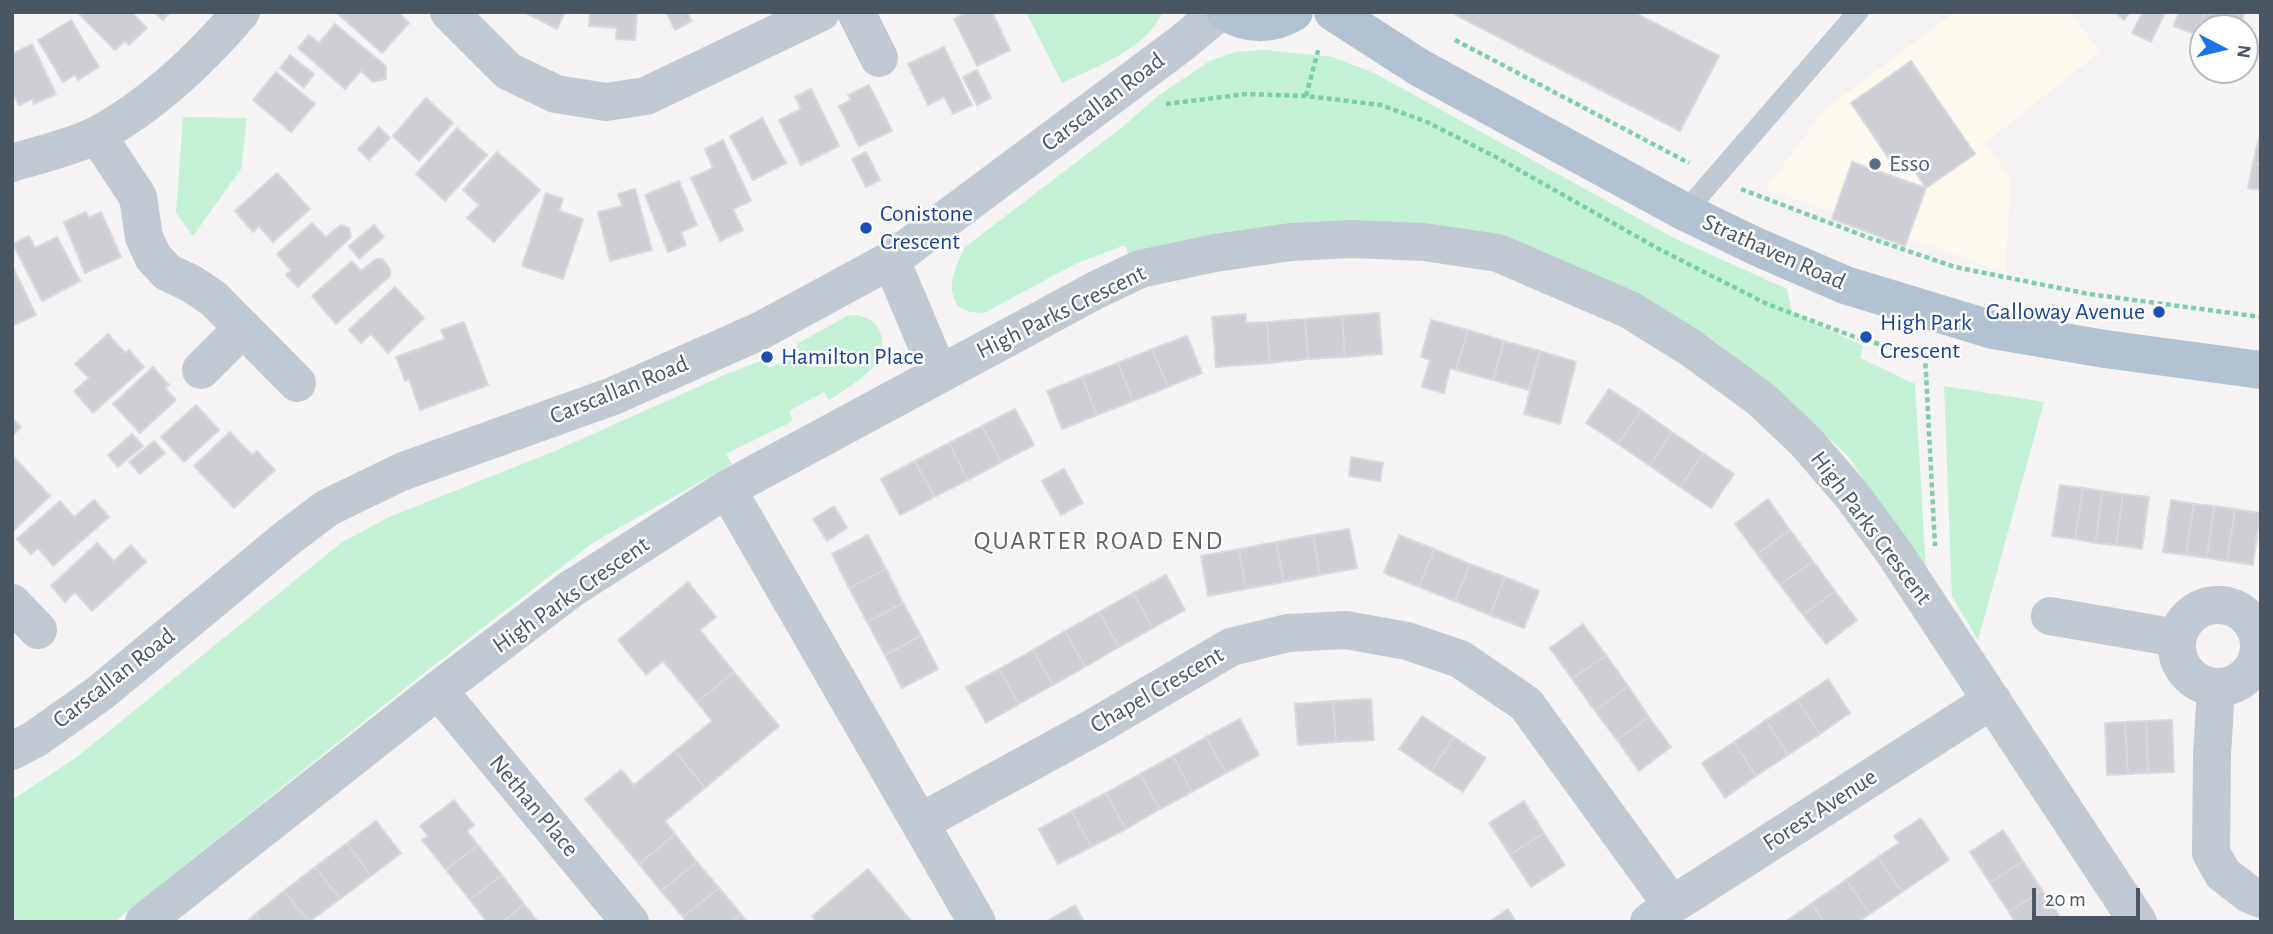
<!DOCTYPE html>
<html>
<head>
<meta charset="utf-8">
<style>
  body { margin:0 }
  #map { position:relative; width:2273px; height:934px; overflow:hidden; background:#f5f3f3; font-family:"Alegreya Sans",sans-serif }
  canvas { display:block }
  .frame { position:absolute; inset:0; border:14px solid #4a5661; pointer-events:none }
  .north { position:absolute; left:2189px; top:14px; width:70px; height:70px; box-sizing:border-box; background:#fff; border:2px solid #b7bbc0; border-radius:50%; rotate:97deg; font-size:19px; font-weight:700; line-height:28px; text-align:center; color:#4a5661 }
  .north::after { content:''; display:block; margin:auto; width:24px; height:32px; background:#1a73e8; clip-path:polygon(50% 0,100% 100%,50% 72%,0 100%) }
  .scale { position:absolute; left:2032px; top:888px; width:108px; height:32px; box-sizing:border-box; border:4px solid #4a5661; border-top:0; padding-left:9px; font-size:21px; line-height:24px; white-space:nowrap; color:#4a5661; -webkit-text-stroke:5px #fff; paint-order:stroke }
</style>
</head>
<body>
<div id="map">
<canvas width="2273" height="934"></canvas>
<div class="frame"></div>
<div class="north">N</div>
<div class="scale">20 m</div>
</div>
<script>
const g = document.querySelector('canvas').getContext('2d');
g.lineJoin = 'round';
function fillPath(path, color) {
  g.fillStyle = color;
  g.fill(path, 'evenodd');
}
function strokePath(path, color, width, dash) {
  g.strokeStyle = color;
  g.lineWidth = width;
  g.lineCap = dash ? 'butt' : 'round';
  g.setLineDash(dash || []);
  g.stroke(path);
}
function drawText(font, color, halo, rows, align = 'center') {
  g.font = font + ' "Alegreya Sans",sans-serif';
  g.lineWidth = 5;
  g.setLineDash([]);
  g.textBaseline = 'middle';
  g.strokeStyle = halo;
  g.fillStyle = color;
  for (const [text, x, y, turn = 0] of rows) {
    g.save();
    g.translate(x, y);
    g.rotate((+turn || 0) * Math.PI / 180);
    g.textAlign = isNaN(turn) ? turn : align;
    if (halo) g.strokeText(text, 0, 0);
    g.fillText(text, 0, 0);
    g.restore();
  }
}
fillPath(new Path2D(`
  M1955,12H2070L2100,52L1985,143L2011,179L2005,272L1766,189L1823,111Z`), '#fdf9ef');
fillPath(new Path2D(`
  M1026,12H1163C1145,50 1097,66 1062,83Z
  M1265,50L1333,57L1374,73L1676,239L1787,289L1792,312L1863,346L1860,358L1915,384L1926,571L1848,456L1773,387L1712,339L1626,290L1541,257L1130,259L1125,245L1075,264L984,313L970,312L959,307C944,288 956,266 965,247L1120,129L1159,95L1210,61L1235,52Z
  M183,117L247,118L241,169L193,236L176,213Z
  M857,315C869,318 878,322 881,335C889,367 851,385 829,400L824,392L789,411L793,421L726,454L732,464L594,542L428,670L114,922H12V800L77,757L341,543L389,517L555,451L729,373L763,360L769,368L800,353L797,344L847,316Z
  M1944,386L2044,402L1978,640L1952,597Z`), '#c3f1d5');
const building = new Path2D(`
  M84,12H131L147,28L129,45L125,41L115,50L80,15Z
  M154,12H170L163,20Z
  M339,12H398L409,23L382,53L338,14Z
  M524,12H565L557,29Z
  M590,12H637L635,40L616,39L617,28L589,26Z
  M666,12H687L692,21L675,30Z
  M968,12H992L1010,50L977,66L954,19Z
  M1457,12H1642L1639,15L1719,56L1680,131L1456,15Z
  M2115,12H2130L2124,20Z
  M2143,12H2159L2164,15L2151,42L2132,33Z
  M2179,12H2205L2197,35L2174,26Z
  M2205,12H2245L2239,28L2228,26L2227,28H2203V38L2197,35Z
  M71,20L99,67L78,80L75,75L63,82L38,40Z
  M335,24L386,66V79L373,82L361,71L345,89L298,48L309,35L319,43Z
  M32,44L56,94L34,104L32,99L19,105L12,92V54Z
  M944,47L972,105L953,114L944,97L928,105L908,64Z
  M290,55L314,74L304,88L280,68Z
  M1911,61L1975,154L1926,188L1910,164L1898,172L1851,103Z
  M977,70L991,98L977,105L963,77Z
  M276,72L315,104L291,132L253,100Z
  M869,85L892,131L859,146L839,106L851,100L848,95Z
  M811,89L839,146L801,165L779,120L801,109L795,97Z
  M426,98L453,123L419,161L393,136Z
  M762,118L786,163L753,180L730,136Z
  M379,127L390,138L369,160L358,149Z
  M457,128L487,155L445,201L416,174Z
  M2259,138H2261V165L2253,163Z
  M723,140L751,201L733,209L743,230L720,241L691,178L713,168L705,149Z
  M497,152L540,190L494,242L467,218L479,205L463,190Z
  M866,152L880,180L866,187L852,159Z
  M1852,162L1926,188L1905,246L1832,219Z
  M2253,163L2261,165V190L2248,188Z
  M277,173L310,209L273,242L259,226L253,232L235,211Z
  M679,181L697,225L681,232L686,245L668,252L645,195Z
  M635,189L652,250L610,261L598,212L622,206L618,194Z
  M546,193L563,199L559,211L583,219L563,279L522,266Z
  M86,212L89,218L101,212L121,257L85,273L64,222Z
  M312,223L326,237L341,225L349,228L351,237L298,287L286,275L291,270L277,254Z
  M374,225L384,237L359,259L349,246Z
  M29,236L35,248L57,237L80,281L42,301L13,244Z
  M376,259H382L390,269V276L336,324L312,296L352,261L361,271Z
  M12,265L36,315L14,325L12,323Z
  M395,287L424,318L388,353L371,334L361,343L349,330Z
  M1379,313L1382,354L1345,357L1342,316Z
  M1246,314V323L1267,322L1270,363L1216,367L1212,317Z
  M1342,316L1345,357L1308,359L1305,319Z
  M1305,319L1308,359L1270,363L1267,322Z
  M1431,320L1468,330L1456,370L1450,368L1444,393L1422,387L1430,360L1421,357Z
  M464,322L488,385L420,410L409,379L405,381L396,357L445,339L441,330Z
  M1468,330L1504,341L1493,380L1456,370Z
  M108,334L125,353L129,350L144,367L93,413L74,391L89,378L75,364Z
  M1187,336L1202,373L1168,387L1152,349Z
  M1504,341L1540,351L1528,390L1493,380Z
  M1152,349L1168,387L1133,401L1118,363Z
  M1540,351L1576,362L1560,424L1524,414Z
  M1118,363L1133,401L1097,415L1082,377Z
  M153,367L169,385L165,388L176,400L140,433L113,404Z
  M1082,377L1097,415L1062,429L1047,391Z
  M1609,389L1641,410L1618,444L1586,423Z
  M196,405L219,430L184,462L161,437Z
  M1015,409L1034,445L1001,462L982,426Z
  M1641,410L1672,432L1650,466L1618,444Z
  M12,418L21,427L12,436Z
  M982,426L1001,462L968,480L949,443Z
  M230,432L252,455L257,451L275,470L234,508L194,466Z
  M1672,432L1703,453L1680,487L1650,466Z
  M132,434L143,446L118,467L108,455Z
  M154,441L165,453L140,474L129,462Z
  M949,443L968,480L934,497L915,461Z
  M1703,453L1734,474L1711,508L1680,487Z
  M12,455L50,496L12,532Z
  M1351,457L1383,463L1380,481L1349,476Z
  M915,461L934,497L900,515L881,479Z
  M1064,469L1083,503L1061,515L1042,481Z
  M2060,485L2083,488L2075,539L2052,536Z
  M2083,488L2103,491L2095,543L2075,539Z
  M2103,491L2123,494L2116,545L2095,543Z
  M2123,494L2149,497L2142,549L2116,545Z
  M1768,499L1790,530L1757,554L1735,524Z
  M94,500L109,517L53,566L38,548L31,554L17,539L60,501L74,517Z
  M2171,500L2194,504L2186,555L2163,552Z
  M2194,504L2214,506L2207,558L2186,555Z
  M834,506L847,528L827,541L813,519Z
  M2214,506L2235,509L2227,561L2207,558Z
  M2235,509L2260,513L2253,565L2227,561Z
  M1349,529L1357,568L1320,575L1313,535Z
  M1790,530L1813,561L1780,585L1757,554Z
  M868,535L886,569L849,588L832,554Z
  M1313,535L1320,575L1284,582L1276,542Z
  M1399,535L1434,549L1419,587L1384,573Z
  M1276,542L1284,582L1246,589L1239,549Z
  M97,543L114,561L131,545L146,562L92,611L75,592L65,602L51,586Z
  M1239,549L1246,589L1208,596L1201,556Z
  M1434,549L1470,564L1455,601L1419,587Z
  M1813,561L1835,591L1803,615L1780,585Z
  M1470,564L1505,577L1490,615L1455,601Z
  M886,569L903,603L867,622L849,588Z
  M1166,575L1185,610L1153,628L1133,593Z
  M1505,577L1539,591L1524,628L1490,615Z
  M688,582L716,617L700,630L734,672L697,702L663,661L646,675L618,640Z
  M1835,591L1857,620L1826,644L1803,615Z
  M1133,593L1153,628L1119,647L1099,612Z
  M903,603L921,636L885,655L867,622Z
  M1099,612L1119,647L1085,667L1065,631Z
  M1583,624L1606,655L1572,679L1550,648Z
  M1065,631L1085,667L1053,685L1033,650Z
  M921,636L938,669L902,688L885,655Z
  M1033,650L1053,685L1019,704L999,669Z
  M1606,655L1628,686L1595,711L1572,679Z
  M999,669L1019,704L986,723L966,687Z
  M734,672L779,726L705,788L675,751L712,721L697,702Z
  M1828,679L1850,713L1820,734L1797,700Z
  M1628,686L1649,717L1617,740L1595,711Z
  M1371,699L1374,740L1336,742L1333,701Z
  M1797,700L1820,734L1788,755L1766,720Z
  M1333,701L1336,742L1298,745L1295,704Z
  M1422,716L1454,737L1431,771L1399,749Z
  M1649,717L1671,747L1639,771L1617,740Z
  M1240,719L1259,755L1226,773L1206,737Z
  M1766,720L1788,755L1756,776L1734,742Z
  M2172,720L2174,772L2148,773L2146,721Z
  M2146,721L2148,773L2128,774L2125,722Z
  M2125,722L2128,774L2107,775L2105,723Z
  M1206,737L1226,773L1192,792L1173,756Z
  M1454,737L1486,758L1463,792L1431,771Z
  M1734,742L1756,776L1725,798L1702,763Z
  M675,751L705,788L665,821L675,834L639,864L585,799L621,770L634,785Z
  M1173,756L1192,792L1160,809L1140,774Z
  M1140,774L1160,809L1126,829L1106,793Z
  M1106,793L1126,829L1091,847L1072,811Z
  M454,800L474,825L467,831L478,845L446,870L422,840L428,836L420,826Z
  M1524,801L1544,833L1510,855L1489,823Z
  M1072,811L1091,847L1058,864L1039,829Z
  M1921,818L1949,860L1902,892L1878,857L1899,843L1894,836Z
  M376,821L401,853L371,876L347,843Z
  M2003,830L2023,861L1990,883L1970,852Z
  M1544,833L1565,865L1531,887L1510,855Z
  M675,834L697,862L661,891L639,864Z
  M347,843L371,876L340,899L315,867Z
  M478,845L502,875L470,900L446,870Z
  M1878,857L1902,892L1870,914L1846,880Z
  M2023,861L2042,890L2009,912L1990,883Z
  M697,862L719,888L683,917L661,891Z
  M315,867L340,899L309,922L284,891Z
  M868,869L912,922H817L812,916Z
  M502,875L524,904L503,922H487L470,900Z
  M1846,880L1870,914L1859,922H1824L1812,903Z
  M719,888L741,914L732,922H687L683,917Z
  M2042,890L2062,920L2059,922H2015L2009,912Z
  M284,891L309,922H261L255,914Z
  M1812,903L1824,922H1785Z
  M524,904L538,922H503Z
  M1075,905L1084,922H1045Z
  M1508,909L1516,922H1489Z
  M255,914L261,922H246Z
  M741,914L747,922H732Z`);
fillPath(building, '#cdcfd5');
strokePath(building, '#d7d9de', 2);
strokePath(new Path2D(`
  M1455,40L1689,163
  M1306,96L1319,47
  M1166,104L1246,94L1306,96L1381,105L1427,122L1496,157L1659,249L1767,304L1860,339L1925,356
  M1741,189L1864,236L1955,267L2089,294L2261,317
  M1925,355L1935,546`), '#7ad0a6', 4.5, [5, 3.5]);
strokePath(new Path2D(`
  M1685,212L1858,12`), '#c1cad2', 21);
strokePath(new Path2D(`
  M449,12L508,71L556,94L606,102L646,96L821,12
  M856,12L879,58
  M97,135L138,197L144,237L153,257L167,272L192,284L214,299L297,383
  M12,163C38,155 76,146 99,134C154,104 200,60 241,12
  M891,260L939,374
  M201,370L243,328
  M727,489L977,922
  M12,603L38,630
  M2177 646a41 41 0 1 1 82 0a41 41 0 1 1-82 0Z
  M2050,616L2177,638
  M2216,688L2212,755L2211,853L2223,874L2249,894L2261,899
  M438,690L630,922
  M921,822L1093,728L1231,647L1288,633L1346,630L1407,641L1460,659L1526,704L1672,905
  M144,922L438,690L571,589L727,489L1096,290L1140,269L1215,253L1291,242L1352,239L1424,242L1498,253L1630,310L1691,348L1762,400L1807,443L1851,494L1893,551L2138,922
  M1649,922L1672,905L1992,700`), '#c1cad2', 38);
strokePath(new Path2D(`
  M12,751L35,739L100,693L286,539L327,508L401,472L613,396L760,331L891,260L1182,43L1219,12`), '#c1cad2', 38);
strokePath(new Path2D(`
  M1225,12C1249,25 1270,26 1294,12
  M1333,12L1420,68L1685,212L1755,246L1845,285L1993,330L2105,349L2261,370`), '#b3c2d1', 38);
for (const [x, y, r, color] of [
  [1875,164,7,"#5c6f8a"],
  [866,228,7,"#1a4fb4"],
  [2159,312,7,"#1a4fb4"],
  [1866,337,7,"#1a4fb4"],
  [767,357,7,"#1a4fb4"]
]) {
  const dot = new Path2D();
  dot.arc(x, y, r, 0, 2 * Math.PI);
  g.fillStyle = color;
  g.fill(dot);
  strokePath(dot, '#fff', 2.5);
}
drawText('24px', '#4a5661', '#fff', [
  ["Carscallan Road",1103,102,-37],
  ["Strathaven Road",1774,252,24],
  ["High Parks Crescent",1061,312,-26],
  ["Carscallan Road",619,390,-22],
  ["High Parks Crescent",1871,528,53],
  ["High Parks Crescent",571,595,-35],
  ["Carscallan Road",114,678,-38],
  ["Chapel Crescent",1157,690,-30],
  ["Nethan Place",534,806,50],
  ["Forest Avenue",1820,810,-33]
]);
drawText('24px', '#4e5e75', '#fff', [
  ["Esso",1889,164]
], 'left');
drawText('24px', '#164399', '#fff', [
  ["Conistone",880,214],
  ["Crescent",880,242],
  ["Galloway Avenue",2145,312,"right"],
  ["High Park",1880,323],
  ["Crescent",1880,351],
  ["Hamilton Place",781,357]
], 'left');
g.letterSpacing = '2px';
drawText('26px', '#5f6368', '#fff', [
  ["QUARTER ROAD END",1099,541]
]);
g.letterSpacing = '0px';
</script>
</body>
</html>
